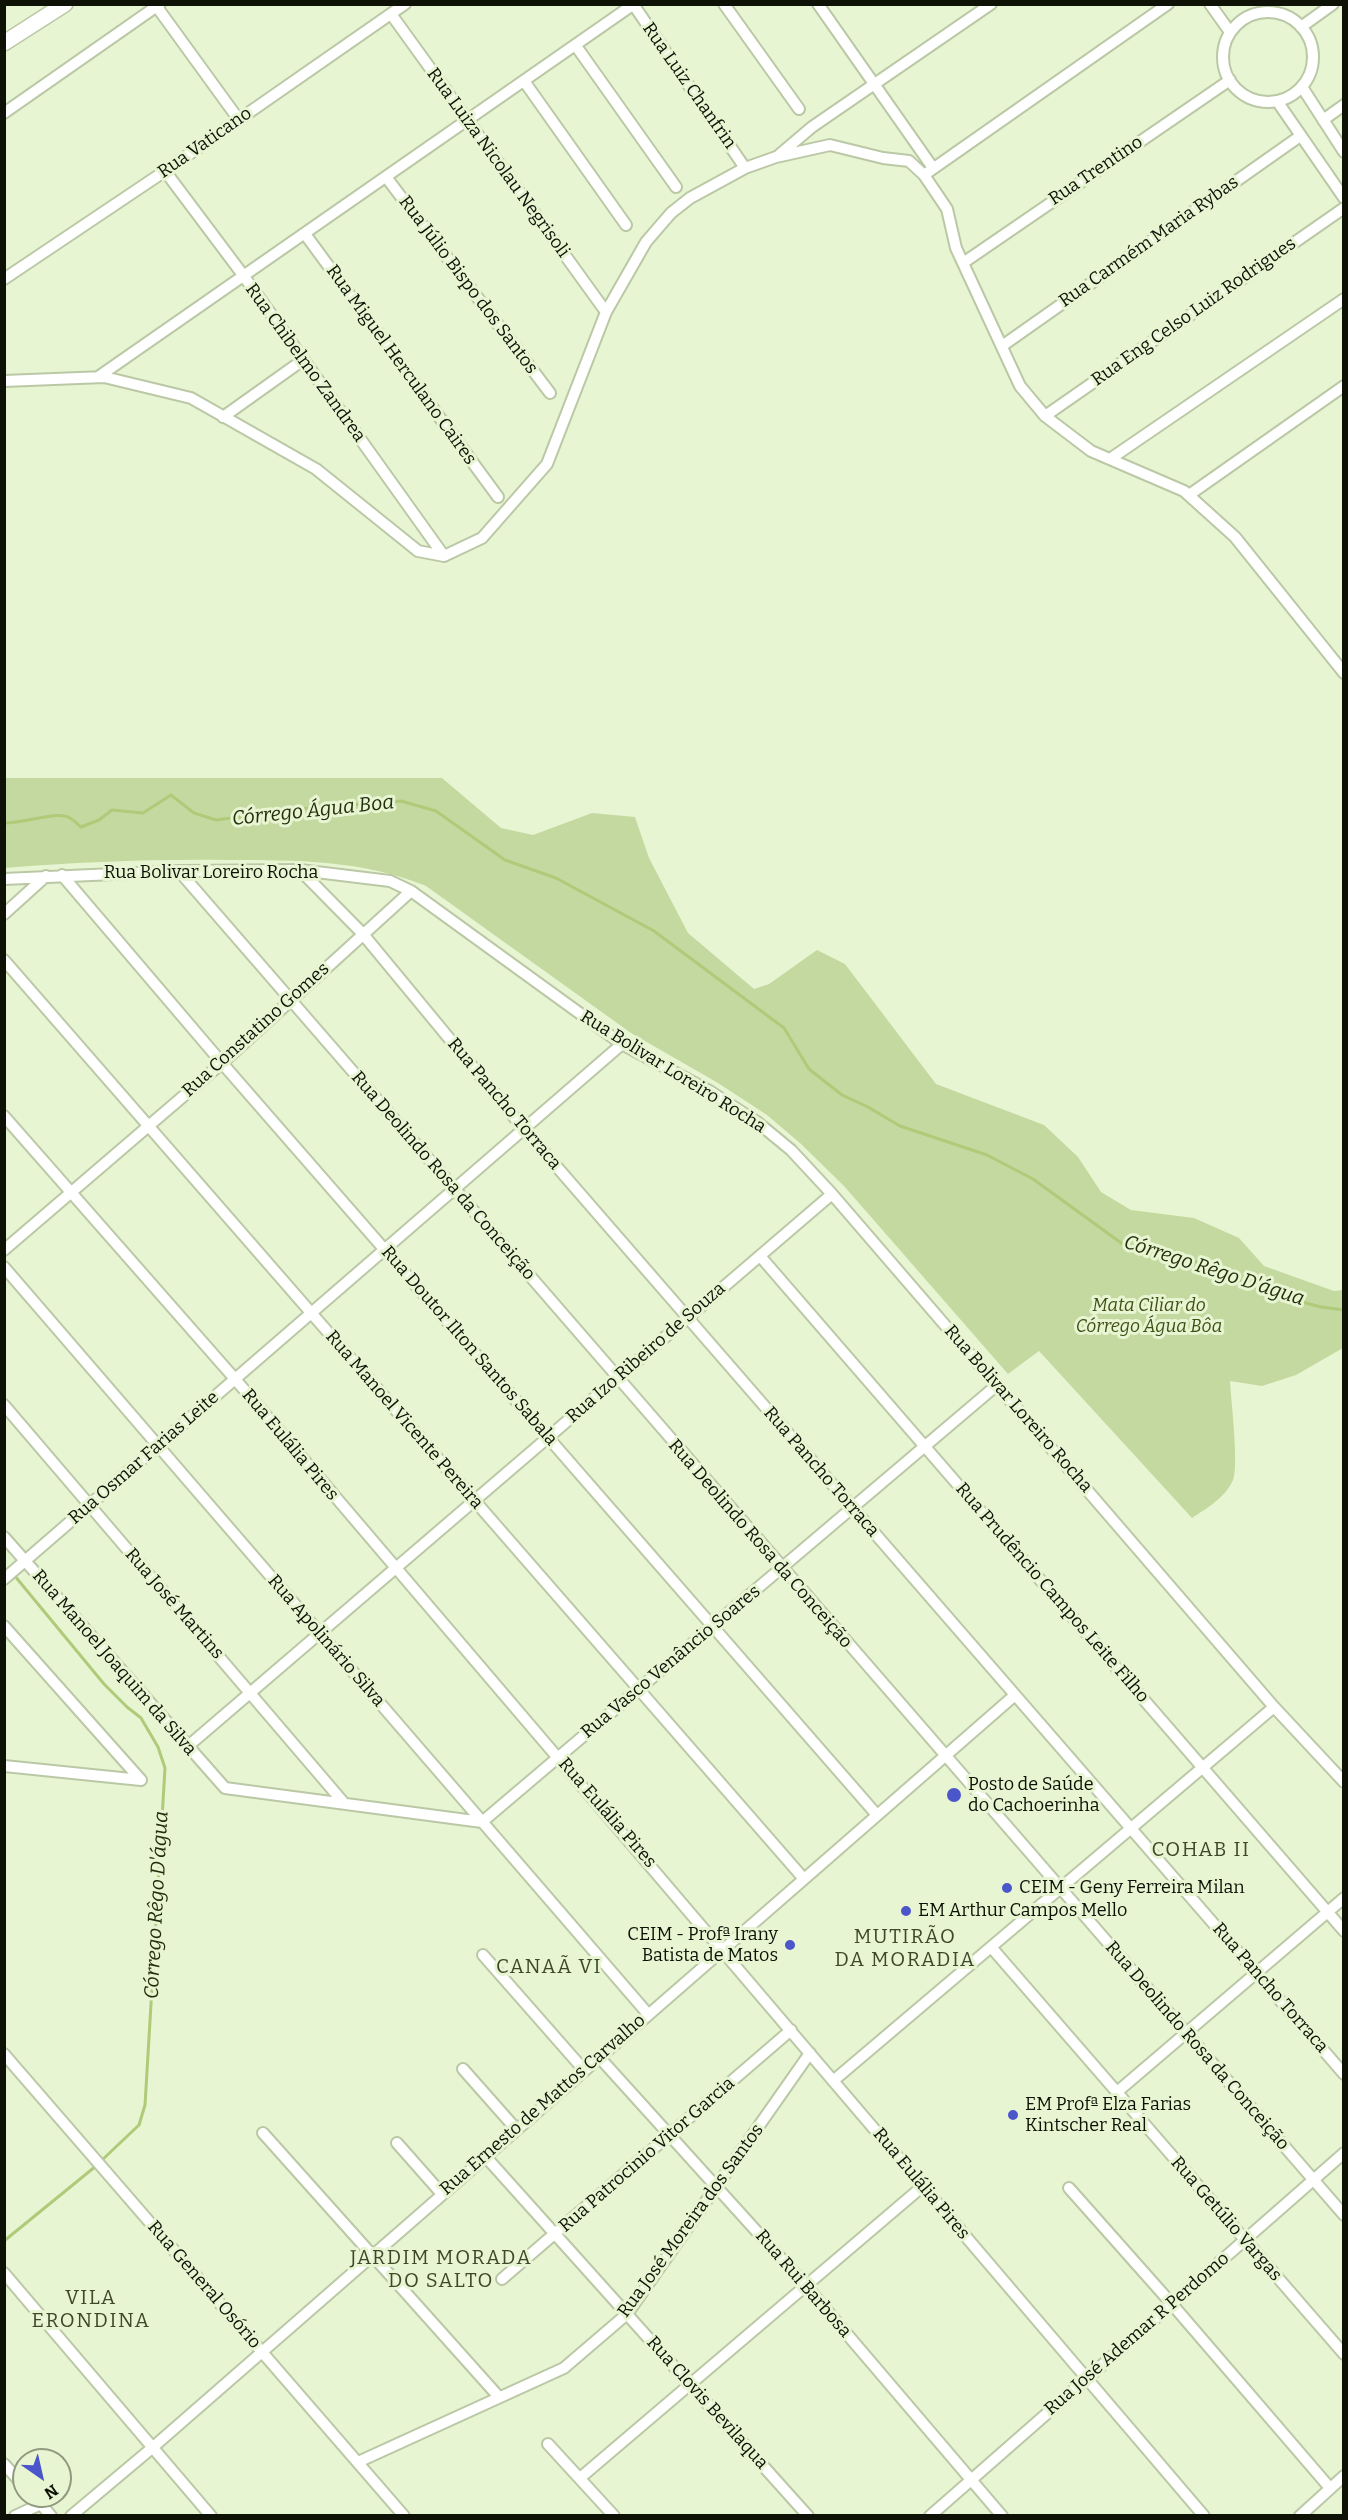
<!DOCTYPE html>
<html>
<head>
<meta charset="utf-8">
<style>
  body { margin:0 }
  #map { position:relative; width:1348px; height:2520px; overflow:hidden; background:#e8f5d2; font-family:Bitter,serif }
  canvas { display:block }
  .frame { position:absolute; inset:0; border:6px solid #0d1106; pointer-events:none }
  .north { position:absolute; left:12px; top:2448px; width:60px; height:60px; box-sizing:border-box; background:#e8f5d2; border:2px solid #909a80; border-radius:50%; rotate:146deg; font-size:16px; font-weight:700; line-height:24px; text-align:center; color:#0d1106 }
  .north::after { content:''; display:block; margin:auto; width:21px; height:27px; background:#4c56cb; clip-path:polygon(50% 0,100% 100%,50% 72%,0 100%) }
</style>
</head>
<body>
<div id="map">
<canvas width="1348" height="2520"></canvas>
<div class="frame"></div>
<div class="north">N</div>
</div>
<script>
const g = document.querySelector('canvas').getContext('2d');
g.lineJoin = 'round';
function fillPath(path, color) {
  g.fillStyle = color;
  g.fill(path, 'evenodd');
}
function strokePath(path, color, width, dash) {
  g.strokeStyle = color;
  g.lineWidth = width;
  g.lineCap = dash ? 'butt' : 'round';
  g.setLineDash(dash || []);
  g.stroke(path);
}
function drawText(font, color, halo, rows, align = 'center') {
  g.font = font + ' Bitter,serif';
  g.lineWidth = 6;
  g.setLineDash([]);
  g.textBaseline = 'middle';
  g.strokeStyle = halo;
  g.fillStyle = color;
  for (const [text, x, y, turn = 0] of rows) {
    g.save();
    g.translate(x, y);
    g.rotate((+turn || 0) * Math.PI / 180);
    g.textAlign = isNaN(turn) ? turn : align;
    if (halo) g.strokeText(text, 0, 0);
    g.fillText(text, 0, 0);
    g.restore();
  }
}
fillPath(new Path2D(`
  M5,778H442L501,828L533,835L592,813L635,817L649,858L688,933L754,989L769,984L817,950L845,964L936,1084L1044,1125L1078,1157L1101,1192L1131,1210L1194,1218L1239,1238L1264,1266L1334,1291L1343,1290V1348L1296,1375L1262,1386L1230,1381C1231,1400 1239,1466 1233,1480C1225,1498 1207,1508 1192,1518L1039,1351L1008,1374L844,1186L800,1143L767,1115L718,1083L631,1033L426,886C363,860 296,860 228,860C154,859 79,862 5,868Z`), '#c4d9a0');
strokePath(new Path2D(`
  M4,823C23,824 57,810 70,818C74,820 77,824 81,827L99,820L112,810L143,813L171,795L194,813L216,820L300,809L401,801L436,811L505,860L556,878L654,931L784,1028L809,1069L842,1095L868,1107L900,1126L987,1155L1033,1179L1124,1245L1193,1261L1272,1294L1321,1307L1344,1310
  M14,1575L104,1684L127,1707L141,1718L158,1747L165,1768L145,2105L139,2125L101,2161
  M4,2241L96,2166`), '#afca79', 3);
const minor = new Path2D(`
  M633,4L745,168
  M724,4L799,109
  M818,4L933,168
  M1210,4L1230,32
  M157,7L239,120
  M1223 57a45 45 0 1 1 90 0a45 45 0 1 1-90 0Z
  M391,14L606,312
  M1301,27L1333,4
  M576,46L676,187
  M524,81L626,225
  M1302,87L1344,152
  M1277,101L1344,198
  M4,113L160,4
  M1323,120L1344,105
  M779,155L812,127L991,4
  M165,171L243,275L444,556
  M924,175L1168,4
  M386,177L550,393
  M305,234L498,497
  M963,263L1230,80
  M4,279L165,171L405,4
  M1002,346L1296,139
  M98,377L634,4
  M4,381L104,377L191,398L316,469L418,551L444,556L482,538L547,464L606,312L646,242L671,213L690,198L745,168L776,157L830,145L883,158L909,161L924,175L947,209L956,248L1020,386L1045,416L1091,451L1184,491L1235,537L1344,673
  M1045,416L1344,208
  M223,417L303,360
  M1110,459L1344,299
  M1189,495L1344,386
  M300,870L362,933L524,1129L1344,2074
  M179,871L1344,2215
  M62,875L222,1063L877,1815
  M4,879L179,871L300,870L390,881L411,891L622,1044L711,1092L757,1122L791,1150L832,1194L1274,1707L1344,1782
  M4,914L46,876
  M4,960L804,1879
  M4,1116L235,1379L1204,2516
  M4,1250L222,1063L411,891
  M760,1256L1344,1931
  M4,1267L648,2014
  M4,1405L343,1802
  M4,1537L225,1788L482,1822L997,1385
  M4,1579L622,1044
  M4,1626L141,1780
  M187,1747L832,1194
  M4,1766L141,1780
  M991,1947L1344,2354
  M483,1955L584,2070
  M4,2054L404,2516
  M599,2057L806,2286L1002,2516
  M463,2069L516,2129
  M833,2081L1274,1707
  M1117,2092L1344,1898
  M263,2133L499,2397
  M397,2143L442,2194
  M485,2156L808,2516
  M1069,2188L1171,2303L1330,2488
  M4,2273L211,2516
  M502,2279L791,2030
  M548,2444L614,2516
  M358,2462L564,2368L627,2314L810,2053
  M4,2464L24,2486
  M580,2478L923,2186
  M34,2496L51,2516
  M15,2516L41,2504
  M71,2516L152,2448L1015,1695
  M930,2516L1344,2153
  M1300,2516L1344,2476`);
const highway = new Path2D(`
  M4,43L65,4`);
strokePath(minor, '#bbc8a6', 14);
strokePath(highway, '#bbc8a6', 18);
strokePath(minor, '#fff', 10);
strokePath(highway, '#fff', 15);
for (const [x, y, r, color] of [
  [954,1795,8,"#4c56cb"],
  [1007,1888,6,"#4c56cb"],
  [906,1911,6,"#4c56cb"],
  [790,1945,6,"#4c56cb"],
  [1013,2115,6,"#4c56cb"]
]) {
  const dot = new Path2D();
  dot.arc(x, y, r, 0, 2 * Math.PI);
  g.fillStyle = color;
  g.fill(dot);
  strokePath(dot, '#e8f5d2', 2);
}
drawText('18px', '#0d1106', '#e8f5d2', [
  ["Rua Luiz Chanfrin",689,86,55],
  ["Rua Vaticano",205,143,-35],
  ["Rua Luiza Nicolau Negrisoli",498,163,54],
  ["Rua Trentino",1096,171,-34],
  ["Rua Carmém Maria Rybas",1149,242,-35],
  ["Rua Júlio Bispo dos Santos",468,285,53],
  ["Rua Eng Celso Luiz Rodrigues",1194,312,-35],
  ["Rua Chibelmo Zandrea",305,363,54],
  ["Rua Miguel Herculano Caires",401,365,54],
  ["Rua Bolivar Loreiro Rocha",211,873],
  ["Rua Constatino Gomes",256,1030,-42],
  ["Rua Bolivar Loreiro Rocha",673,1072,32],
  ["Rua Pancho Torraca",504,1104,50],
  ["Rua Deolindo Rosa da Conceição",443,1176,49],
  ["Rua Doutor Ilton Santos Sabala",469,1346,49],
  ["Rua Izo Ribeiro de Souza",646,1353,-41],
  ["Rua Bolivar Loreiro Rocha",1018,1409,49],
  ["Rua Manoel Vicente Pereira",404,1420,49],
  ["Rua Eulália Pires",290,1445,50],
  ["Rua Osmar Farias Leite",144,1458,-41],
  ["Rua Pancho Torraca",821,1472,49],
  ["Rua Deolindo Rosa da Conceição",760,1544,49],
  ["Rua Prudêncio Campos Leite Filho",1052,1593,49],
  ["Rua José Martins",174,1604,49],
  ["Rua Apolinário Silva",326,1641,49],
  ["Rua Vasco Venâncio Soares",671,1662,-40],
  ["Rua Manoel Joaquim da Silva",114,1663,49],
  ["Rua Eulália Pires",607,1813,49],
  ["Rua Pancho Torraca",1270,1988,49],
  ["Rua Deolindo Rosa da Conceição",1197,2046,49],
  ["Rua Ernesto de Mattos Carvalho",543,2105,-41],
  ["Rua Patrocinio Vitor Garcia",647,2155,-41],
  ["Rua Eulália Pires",921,2184,50],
  ["Rua Getúlio Vargas",1226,2219,49],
  ["Rua José Moreira dos Santos",691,2221,-54],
  ["Rua Rui Barbosa",803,2284,49],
  ["Rua General Osório",204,2285,49],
  ["Rua José Ademar R Perdomo",1137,2334,-41],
  ["Rua Clovis Bevilaqua",707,2403,48]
]);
drawText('italic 18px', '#3e4f15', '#e8f5d2', [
  ["Mata Ciliar do",1149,1306],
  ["Córrego Água Bôa",1149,1327]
]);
drawText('18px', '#0d1106', '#e8f5d2', [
  ["Posto de Saúde",968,1785],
  ["do Cachoerinha",968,1806],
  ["CEIM - Geny Ferreira Milan",1019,1888],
  ["EM Arthur Campos Mello",918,1911],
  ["CEIM - Profª Irany",778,1935,"right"],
  ["Batista de Matos",778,1956,"right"],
  ["EM Profª Elza Farias",1025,2105],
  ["Kintscher Real",1025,2126]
], 'left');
drawText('italic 20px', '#232e0b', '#e8f5d2', [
  ["Córrego Água Boa",313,811,-6],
  ["Córrego Rêgo D'água",1214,1271,18],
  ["Córrego Rêgo D'água",157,1905,-87]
]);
g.letterSpacing = '1.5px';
drawText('20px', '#3e482b', '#e8f5d2', [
  ["COHAB II",1201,1850],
  ["MUTIRÃO",905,1937],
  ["DA MORADIA",905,1960],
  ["CANAÃ VI",549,1967],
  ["JARDIM MORADA",441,2258],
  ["DO SALTO",441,2281],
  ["VILA",91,2298],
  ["ERONDINA",91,2321]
]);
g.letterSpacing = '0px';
</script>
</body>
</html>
